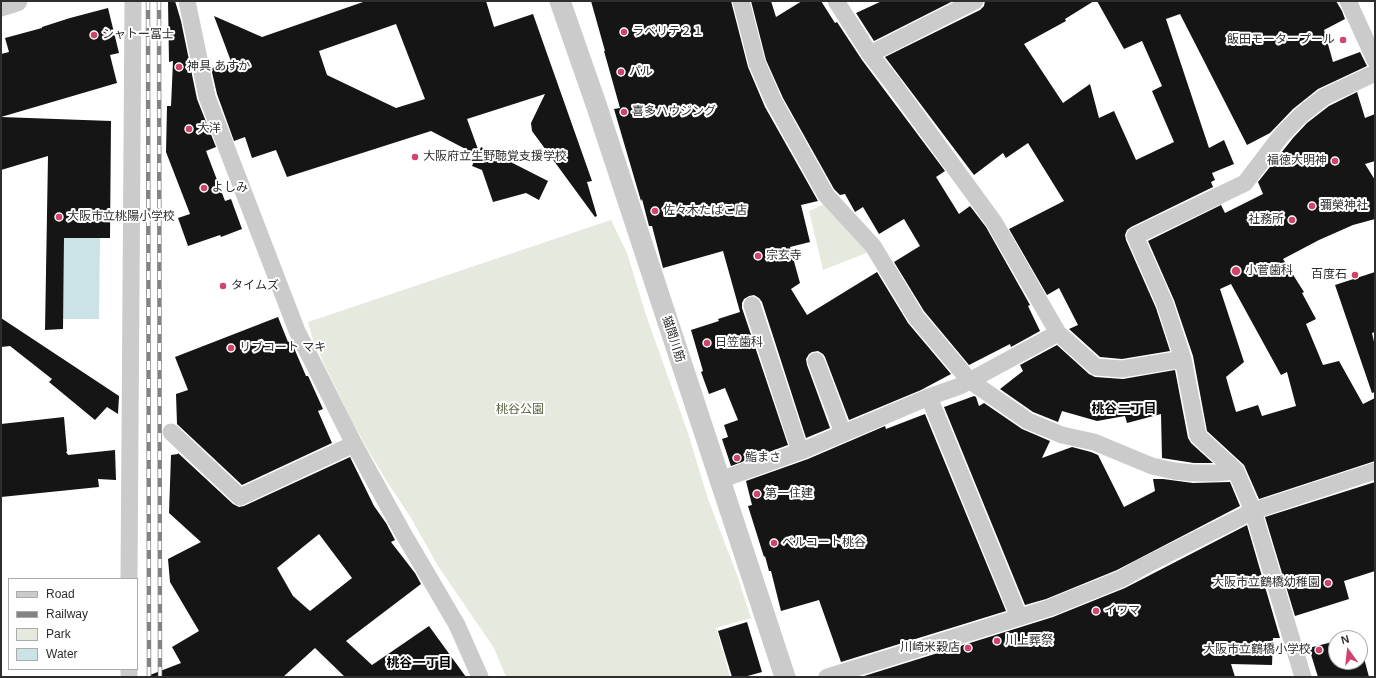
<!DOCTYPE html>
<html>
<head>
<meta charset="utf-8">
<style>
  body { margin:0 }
  #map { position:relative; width:1376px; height:678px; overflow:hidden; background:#fff; font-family:Arial,sans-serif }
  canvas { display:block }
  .frame { position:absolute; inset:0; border:2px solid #2e2e2e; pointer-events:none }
  .legend { position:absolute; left:8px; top:578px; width:130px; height:92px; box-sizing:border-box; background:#fff; border:1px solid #ababab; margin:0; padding:5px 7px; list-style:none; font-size:12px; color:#2e2e2e }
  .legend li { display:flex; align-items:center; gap:8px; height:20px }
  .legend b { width:20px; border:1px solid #ababab }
  .north { position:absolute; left:1328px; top:630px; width:40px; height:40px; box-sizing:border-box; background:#fff; border:1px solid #ababab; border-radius:50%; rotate:345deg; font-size:11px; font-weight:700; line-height:16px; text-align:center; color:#2e2e2e }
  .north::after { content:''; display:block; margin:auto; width:14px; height:18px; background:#d0446b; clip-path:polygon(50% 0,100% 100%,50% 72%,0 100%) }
</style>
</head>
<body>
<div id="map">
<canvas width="1376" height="678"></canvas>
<div class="frame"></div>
<ul class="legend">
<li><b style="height:5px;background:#cbcbcb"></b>Road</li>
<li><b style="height:5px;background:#838383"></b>Railway</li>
<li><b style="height:11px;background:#e6e9dd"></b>Park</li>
<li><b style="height:11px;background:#cbe2e7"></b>Water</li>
</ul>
<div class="north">N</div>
</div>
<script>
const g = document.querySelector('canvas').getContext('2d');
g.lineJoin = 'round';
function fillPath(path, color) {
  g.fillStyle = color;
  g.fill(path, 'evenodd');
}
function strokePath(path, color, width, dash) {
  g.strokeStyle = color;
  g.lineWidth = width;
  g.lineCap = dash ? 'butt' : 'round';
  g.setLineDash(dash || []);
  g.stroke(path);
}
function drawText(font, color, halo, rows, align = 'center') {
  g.font = font + ' Arial,"Noto Sans JP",sans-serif';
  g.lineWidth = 4;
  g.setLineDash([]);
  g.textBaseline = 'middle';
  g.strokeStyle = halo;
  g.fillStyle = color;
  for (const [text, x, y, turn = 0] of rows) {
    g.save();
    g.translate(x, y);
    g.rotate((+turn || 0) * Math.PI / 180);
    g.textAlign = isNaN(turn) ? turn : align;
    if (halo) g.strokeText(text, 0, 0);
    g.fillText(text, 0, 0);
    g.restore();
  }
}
fillPath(new Path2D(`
  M827,203L869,252L823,270L809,211Z
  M611,220L627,253L646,315L688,433L708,499L737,575L751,618L716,628L730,677H506L494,648L438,566L411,518L386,480L365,445L350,417L335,386L324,364L312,337L308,322Z`), '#e6e9dd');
fillPath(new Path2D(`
  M64,238H100L99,319H63Z`), '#cbe2e7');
fillPath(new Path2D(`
  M168,1H175L181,21L197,99L216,147L206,151L225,201L231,199L242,229L221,237L220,235L188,246L178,218L190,214L166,152L167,106H171L173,61L169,62Z
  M366,1H486L494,27L533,14L592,181L587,182L597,216L595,217L532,131L531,123L545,94L467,119L479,152L481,147L548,181L539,200L526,193L493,202L482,170L472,166L477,155L431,131L287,177L276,150L252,158L245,137L234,141L217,94L211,68L232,64L214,16L262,37ZM396,24L425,99L396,108L327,75L319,51Z
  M591,1H731L748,67L765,107L818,201L801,205L810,242L790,247L800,283L791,289L807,315L877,272L908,323L951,374L921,390L849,420L825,357L823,354L818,351L812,352L809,354L806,359L807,365L830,428L806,438L762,302L759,298L754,295L749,296L744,299L742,303V308L788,445L731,466L722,439L728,437L724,425L738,420L725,388L709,394L701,372L703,371L691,330L719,321L718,319L740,312L723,251L663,268L652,226H649L642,199L641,201L614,109L620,108L604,51H605Z
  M751,1H771L776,17L802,1H821L835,23L837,22L862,60L945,171L936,177L959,214L970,206L986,227L1030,305L1028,306L1040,331L1011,347L1010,344L969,365L924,311L894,262L920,246L904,219L879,234L863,207L855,212L845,194L840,195L834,189L783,98L766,60Z
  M882,1H953L874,41L856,13Z
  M985,1H1094L1065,19L1066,21L1024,44L1063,103L1090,84L1099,118L1114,111L1136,160L1174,142L1152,91L1162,86L1142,41L1124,49L1097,1H1336L1342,11L1345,19L1324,30L1333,62L1360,52L1367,66L1318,89L1293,109L1270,133L1247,145L1180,14L1166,19L1209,148L1224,140L1234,164L1212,173L1215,180L1211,182L1213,187L1131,227L1127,230L1125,235L1126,240L1156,308L1170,351L1122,359L1100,357L1069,329L1078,325L1059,288L1047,295L1009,229L1064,201L1028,143L1006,158L1003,153L974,175L885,57L980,10L984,6Z
  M108,8L119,53L110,55L117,83L1,117V54L9,52L5,38L42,28V27L70,18Z
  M1357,92L1365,118L1375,114V161L1365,164L1375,180V219L1353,225L1319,240L1283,259L1304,292L1302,293L1316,319L1306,324L1323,365L1339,361L1363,404L1375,398V461L1259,499L1244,465L1207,431L1193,356L1174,300L1148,241L1221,205L1225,213L1263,194L1258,182L1293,138L1307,123L1329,106ZM1231,284L1281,375L1287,372L1296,406L1262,416L1258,405L1236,412L1226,377L1244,362L1220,289Z
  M1,117L111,121L110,238H64L63,329L45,330L48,156L1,170Z
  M1375,272V332L1372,333L1375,346V392L1372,393L1335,285Z
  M278,317L288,342L291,341L306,376H308L309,378L323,409L318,411L332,443L242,485L177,424L176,394L188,390L175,357Z
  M1,318L119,396L118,414L107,407L95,420L49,382L52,379L10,346L1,347Z
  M1057,345L1089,374L1095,377L1123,379L1175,370L1188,438L1191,443L1213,463H1194L1162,458L1161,414L1127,423L1125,416L1097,421L1062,411L1058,422L1033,412L1000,389L1023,371L1020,365Z
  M974,396L976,397L979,406L984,403L1022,429L1050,441L1042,458L1072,447L1091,452L1098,455L1124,507L1155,491L1153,479H1163L1193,483L1230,482L1240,506L1117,570L1046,599L1025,605L944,407Z
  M925,414L1006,611L841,662L819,600L781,611L771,571H769L765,556L764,557L748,506L752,505L746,481L808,459L885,426L886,429Z
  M64,417L67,451L66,453H67L68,455L115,450L116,480L98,479L99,487L1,497V424Z
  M178,453L233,504L239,507L244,506L350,457L374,506L386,523L395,540L391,542L415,573L421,584L346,641L372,665L429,626L466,677H345L315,648L283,677H150V675L181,663L172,647L199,631L170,582L168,559L201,542L169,513L171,455L178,454ZM319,534L352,578L310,611L293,596L277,568Z
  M1375,482V571L1344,581L1349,599L1295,616L1265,517Z
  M1247,525L1280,638H1273L1272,665L1231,664L1235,677H861L1053,617L1125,588Z
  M747,622L762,672L744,677H732L718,631Z
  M1336,641V662H1360V643L1369,677H1318L1309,648Z`), '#151515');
strokePath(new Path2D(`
  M187,1L207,97L297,331L354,444L403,533L457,625L480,677
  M741,1L757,63L774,102L826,195L873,246L916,317L969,380L1028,421L1062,435L1094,442L1152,466L1174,471L1193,473H1215L1236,471
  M836,1L870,54L894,85L994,222L1058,333L1096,367L1122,369L1183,359
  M1348,1L1375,60
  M870,54L975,1
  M752,305L800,451
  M816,361L843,433
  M929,397L1019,617
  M171,432L240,497L354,444
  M720,480L804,450L929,397L960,386L1058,333
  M129,579L133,1
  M129,677V669
  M827,677L1049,608L1121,579L1144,566L1253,511L1375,471
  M1303,677L1253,511L1236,471L1198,436L1183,359L1165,304L1135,236L1245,183L1280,137L1300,116L1324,97L1375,73`), '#cbcbcb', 17);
strokePath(new Path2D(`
  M560,1L597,107L785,677
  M1,6L17,1`), '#cbcbcb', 21);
const rail = new Path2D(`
  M148,1L149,677
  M159,1L160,677`);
strokePath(rail, '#838383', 4.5);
strokePath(rail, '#fff', 3, [9]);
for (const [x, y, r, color] of [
  [624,32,4,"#d0446b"],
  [94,35,4,"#d0446b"],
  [1343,40,4,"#d0446b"],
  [179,67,4,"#d0446b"],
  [621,72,4,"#d0446b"],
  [624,112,4,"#d0446b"],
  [189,129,4,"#d0446b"],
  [415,157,4,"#d0446b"],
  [1335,161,4,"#d0446b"],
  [204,188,4,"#d0446b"],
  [1312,206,4,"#d0446b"],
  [655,211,4,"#d0446b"],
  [59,217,4,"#d0446b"],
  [1292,220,4,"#d0446b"],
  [758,256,4,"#d0446b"],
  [1236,271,5,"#d0446b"],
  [1355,275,4,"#d0446b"],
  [223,286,4,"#d0446b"],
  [707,343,4,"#d0446b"],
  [231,348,4,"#d0446b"],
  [737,458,4,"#d0446b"],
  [757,494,4,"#d0446b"],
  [774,543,4,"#d0446b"],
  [1328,583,4,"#d0446b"],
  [1096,611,4,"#d0446b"],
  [997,641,4,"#d0446b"],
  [968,648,4,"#d0446b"],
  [1319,650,4,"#d0446b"]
]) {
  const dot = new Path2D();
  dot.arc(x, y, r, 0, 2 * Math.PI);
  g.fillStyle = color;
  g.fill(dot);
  strokePath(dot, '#fff', 1.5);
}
drawText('12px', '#2e2e2e', '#fff', [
  ["ラベリテ２１",632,32],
  ["シャトー冨士",102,35],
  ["飯田モータープール",1335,40,"right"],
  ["神具 あすか",187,67],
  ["パル",629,72],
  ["喜多ハウジング",632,112],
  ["大洋",197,129],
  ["大阪府立生野聴覚支援学校",423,157],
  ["福徳大明神",1327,161,"right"],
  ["よしみ",212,188],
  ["彌榮神社",1320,206],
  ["佐々木たばこ店",663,211],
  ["大阪市立桃陽小学校",67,217],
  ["社務所",1284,220,"right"],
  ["宗玄寺",766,256],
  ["小菅歯科",1245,271],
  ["百度石",1347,275,"right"],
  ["タイムズ",231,286],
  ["日笠歯科",715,343],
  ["リブコート マキ",239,348],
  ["鮨まさ",745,458],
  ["第一住建",765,494],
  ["ベルコート桃谷",782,543],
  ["大阪市立鶴橋幼稚園",1320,583,"right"],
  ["イワマ",1104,611],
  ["川上葬祭",1005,641],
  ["川崎米穀店",960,648,"right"],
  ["大阪市立鶴橋小学校",1311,650,"right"]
], 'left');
drawText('12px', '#2e2e2e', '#fff', [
  ["猫間川筋",673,339,72]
]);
drawText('12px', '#586440', '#fff', [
  ["桃谷公園",520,410]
]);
drawText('bold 13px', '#000', '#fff', [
  ["桃谷二丁目",1124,409],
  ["桃谷一丁目",419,663]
]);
</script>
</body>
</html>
